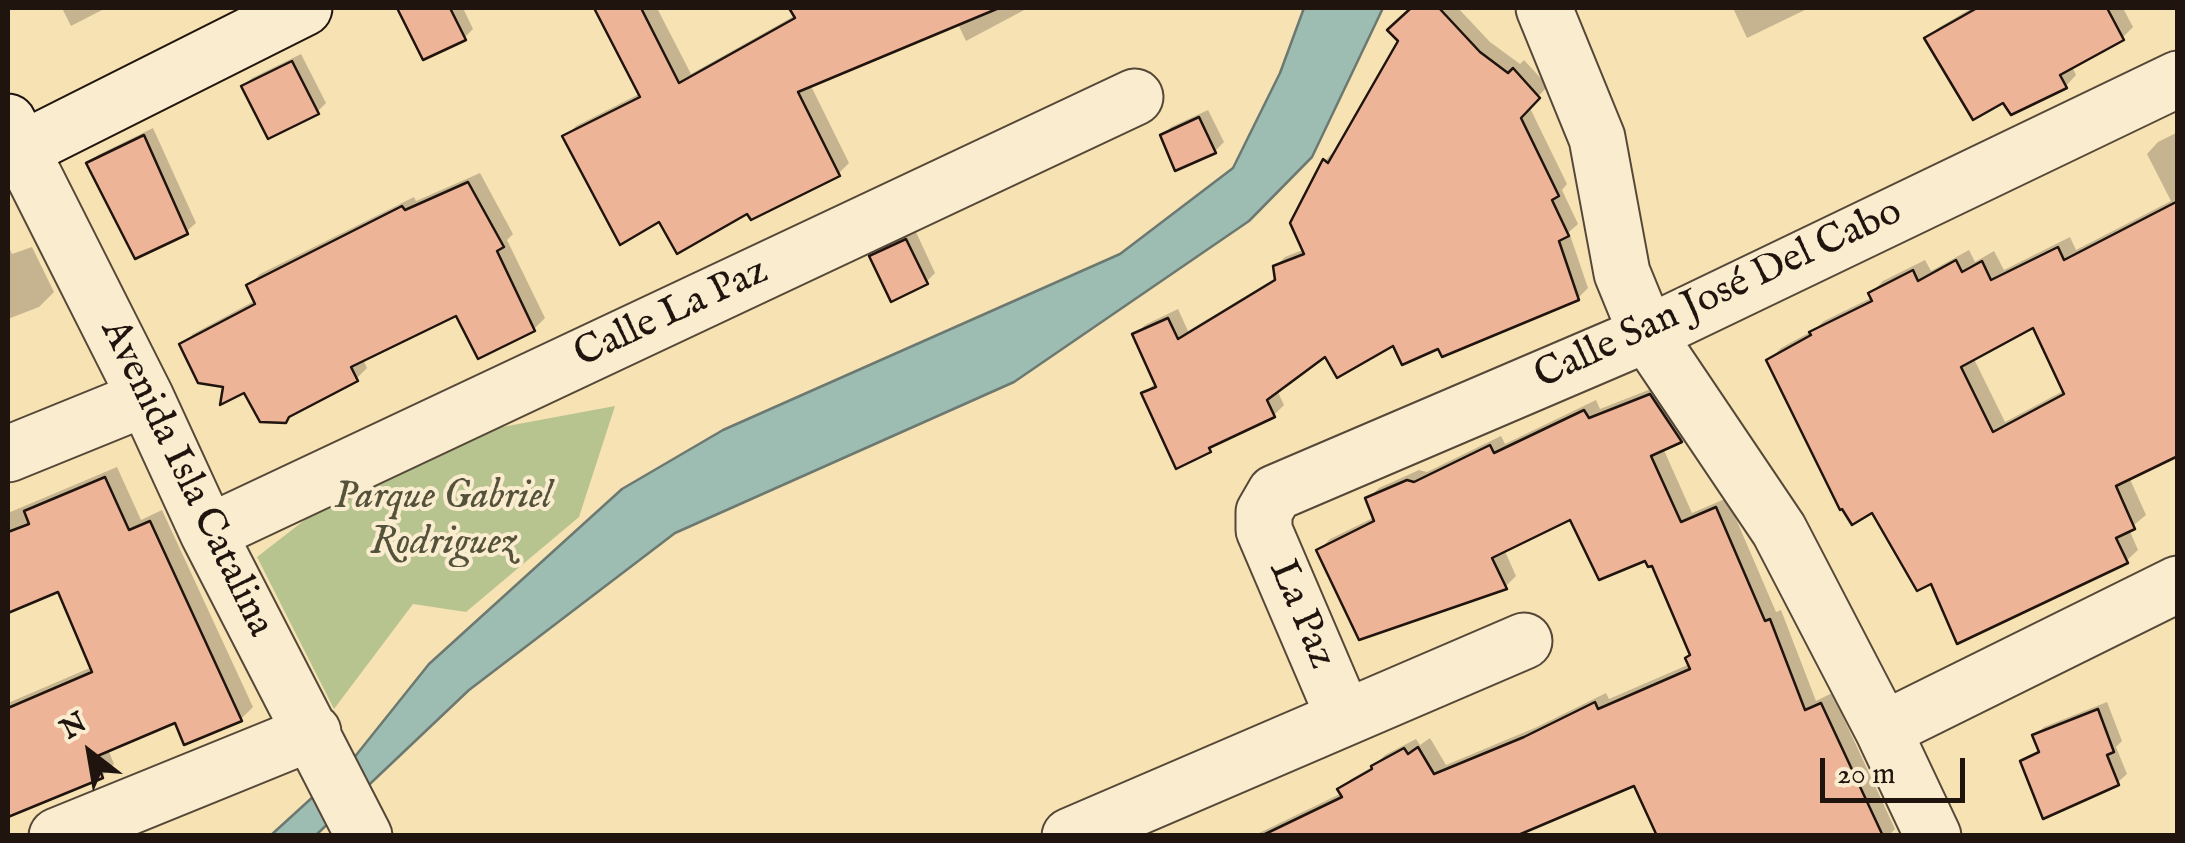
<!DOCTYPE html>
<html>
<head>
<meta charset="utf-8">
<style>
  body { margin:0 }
  #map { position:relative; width:2185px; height:843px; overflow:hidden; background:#f7e2b3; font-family:"IM FELL English",serif }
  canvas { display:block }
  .frame { position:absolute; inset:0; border:10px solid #20140f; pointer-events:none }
  .north { position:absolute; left:40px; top:703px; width:100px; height:100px; -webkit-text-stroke:8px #faecce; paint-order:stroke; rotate:329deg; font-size:28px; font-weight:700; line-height:40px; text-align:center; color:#20140f }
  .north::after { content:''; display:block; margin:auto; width:35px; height:45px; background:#20140f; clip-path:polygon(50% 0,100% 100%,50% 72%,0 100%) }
  .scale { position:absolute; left:1820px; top:758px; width:145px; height:45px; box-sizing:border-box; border:5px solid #20140f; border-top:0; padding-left:12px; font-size:30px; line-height:35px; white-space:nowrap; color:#20140f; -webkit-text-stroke:8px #faecce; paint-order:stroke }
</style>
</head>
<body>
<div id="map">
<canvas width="2185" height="843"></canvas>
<div class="frame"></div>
<div class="north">N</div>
<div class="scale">20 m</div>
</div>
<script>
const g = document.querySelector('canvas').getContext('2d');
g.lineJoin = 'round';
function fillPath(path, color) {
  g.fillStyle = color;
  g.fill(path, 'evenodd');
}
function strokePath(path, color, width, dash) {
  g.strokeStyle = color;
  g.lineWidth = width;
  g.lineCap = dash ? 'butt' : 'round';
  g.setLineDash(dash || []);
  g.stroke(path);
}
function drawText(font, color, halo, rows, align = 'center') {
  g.font = font + ' "IM FELL English",serif';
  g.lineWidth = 8;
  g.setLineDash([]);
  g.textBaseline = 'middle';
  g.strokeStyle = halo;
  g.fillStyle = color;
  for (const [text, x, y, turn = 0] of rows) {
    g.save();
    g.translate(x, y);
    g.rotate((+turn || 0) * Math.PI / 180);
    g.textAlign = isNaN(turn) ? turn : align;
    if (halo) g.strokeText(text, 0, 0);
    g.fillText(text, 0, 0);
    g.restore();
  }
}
fillPath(new Path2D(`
  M615,406L579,517L466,612L413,604L334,709L257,557L400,446Z`), '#b8c490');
const water = new Path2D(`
  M1304,8H1383L1312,157L1249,221L1014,382L675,533L469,690L316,835L270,836L349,764L429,664L622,489L723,430L1120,254L1233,168L1280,73Z`);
fillPath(water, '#9ebdb2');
strokePath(water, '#6c7971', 2.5);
fillPath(new Path2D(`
  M62,8H106L71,26Z
  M463,8L473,29L464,38L400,9Z
  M599,8H657L691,74L796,15L795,8H1028L966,41L956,20L810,84L849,163L838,174L748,211L660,219L565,137L576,126L641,93Z
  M1414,8H1458L1490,42L1520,64L1524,60L1548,86L1529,106L1567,184L1562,190L1578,224L1569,232L1588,288L1578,298L1439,345L1394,342L1325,353L1277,390L1284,405L1274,415L1219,440L1209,450L1144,393L1157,382L1135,335L1145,325L1178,309L1188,331L1277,277L1275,267L1285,257L1305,249L1325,161L1334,151L1337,153L1401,41L1390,30Z
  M1733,8H1809L1747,38Z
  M1972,8H2128L2124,10L2133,27L2122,38L2072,66L2076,75L2066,86L2004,100L1927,39L1938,28Z
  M301,54L326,103L317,112L244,86L252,78Z
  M1208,110L1224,142L1215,151L1176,168L1163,135L1171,127Z
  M153,128L196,223L187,231L89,164L98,155Z
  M2178,132V453L2129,477L2146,515L2129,529L2138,550L2126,561L1932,581L1872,510L1769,360L1781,348L1814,330L1824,321L1873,297L1871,293L1883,281L1925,260L1931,271L1969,250L1975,262L1994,251L2004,270L2070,237L2076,250L2171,201L2147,154L2158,142ZM2034,324L2065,390L2005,422L1973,357Z
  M480,173L513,234L507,240L545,318L534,329L458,313L363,359L367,368L356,379L245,389L226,384L182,345L193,334L256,300L249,285L260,274L414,197L416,201Z
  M916,232L935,273L926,282L872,257L881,248Z
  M8,245L12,254L32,247L54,292L39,307L8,319Z
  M1661,385L1692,430L1681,440L1663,448L1692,513L1727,498L1776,612L1781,610L1816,701L1832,693L1895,829L1888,836H1660L1635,783L1512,836H1253L1342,793L1340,790L1351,779L1374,766L1385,755L1416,739L1420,745L1430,738L1446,765L1537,727L1606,693L1609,699L1690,664L1692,653L1653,563L1572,517L1504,549L1516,576L1505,587L1319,550L1330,539L1375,517L1368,499L1379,488L1419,470L1427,472L1501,436L1505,444L1596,400L1600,409Z
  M117,467L141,520L162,510L253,707L241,719L176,720L108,749L114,764L102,776L8,815V703L92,667L60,589L8,610V513Z
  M2107,702L2122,741L2116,747L2127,774L2118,782L2023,762L2040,749L2035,735L2044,727Z`), '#0003');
const building = new Path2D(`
  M397,8H450L466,40L423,60Z
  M594,8H641L679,83L795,18L789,8H999L798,92L840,176L751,220L747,214L677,254L659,222L620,245L562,136L640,97Z
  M1411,8H1439L1480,52L1508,73L1513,68L1540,98L1521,118L1559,196L1552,200L1569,236L1559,241L1579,300L1442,357L1438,349L1402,365L1393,346L1337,378L1325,357L1267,400L1275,417L1209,448L1211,452L1176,469L1141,393L1156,387L1132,334L1168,318L1178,339L1275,280L1273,266L1304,254L1290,223L1323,159L1328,163L1398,41L1387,30Z
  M1977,8H2107L2124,40L2060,75L2067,88L2011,115L2003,103L1973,120L1924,38Z
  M292,61L319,114L268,139L241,86Z
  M1199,117L1216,153L1175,171L1160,135Z
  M144,135L188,234L135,259L86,163Z
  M468,182L504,247L497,251L535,331L478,359L456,316L351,367L358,381L289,417L286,423L260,422L244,393L220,405L223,387L198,383L179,344L255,304L246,285L402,206L405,210Z
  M2178,201V456L2116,486L2135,529L2116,538L2128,563L1957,644L1931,584L1917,591L1872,513L1852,525L1842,509L1840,510L1766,360L1811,335L1809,332L1872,301L1868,293L1913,270L1918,281L1956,260L1962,272L1982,261L1991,280L2058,247L2064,260ZM2033,328L2064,394L1993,432L1961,367Z
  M906,239L928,284L891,302L869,256Z
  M1650,394L1682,442L1651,456L1681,522L1716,507L1765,621L1770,619L1805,710L1821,703L1883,836H1657L1634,786L1516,836H1261L1342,797L1337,789L1372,769L1371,766L1404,748L1408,754L1418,747L1434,774L1524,737L1595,702L1598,709L1690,669L1685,658L1690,655L1652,566L1648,567L1645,561L1599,580L1570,520L1492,558L1507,589L1359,640L1316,550L1374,521L1365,498L1407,480L1414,482L1490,445L1494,453L1584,410L1589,418Z
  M105,477L129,530L150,521L242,721L184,745L175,723L95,757L103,778L8,817V708L92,672L58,592L8,613V532L29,524L24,511Z
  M2098,709L2114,752L2107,755L2119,785L2043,819L2020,761L2039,752L2032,735Z`);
fillPath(building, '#eeb498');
strokePath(building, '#20140f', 2.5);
const street = new Path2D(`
  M1544,8L1597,138L1622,273L1647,334L1779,530L1883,730L1933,836
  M21,150L146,398L208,533L364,836
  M8,454L146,398
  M208,533L1135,97
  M1344,717L1264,530V512L1275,493L1647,334L2178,79
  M1883,730L2178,584
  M57,836L313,732
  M1070,836L1524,641`);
const secondary = new Path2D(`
  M8,122L21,150L304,8`);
strokePath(street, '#564838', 59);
strokePath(secondary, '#20140f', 59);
strokePath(street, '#faecce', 55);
strokePath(secondary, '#faecce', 55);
drawText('40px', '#20140f', '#faecce', [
  ["Calle San José Del Cabo",1719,296,-25],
  ["Calle La Paz",672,315,-25],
  ["Avenida Isla Catalina",185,479,64],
  ["La Paz",1300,615,67]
]);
drawText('italic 40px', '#55523c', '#faecce', [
  ["Parque Gabriel",443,499],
  ["Rodriguez",443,545]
]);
</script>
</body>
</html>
